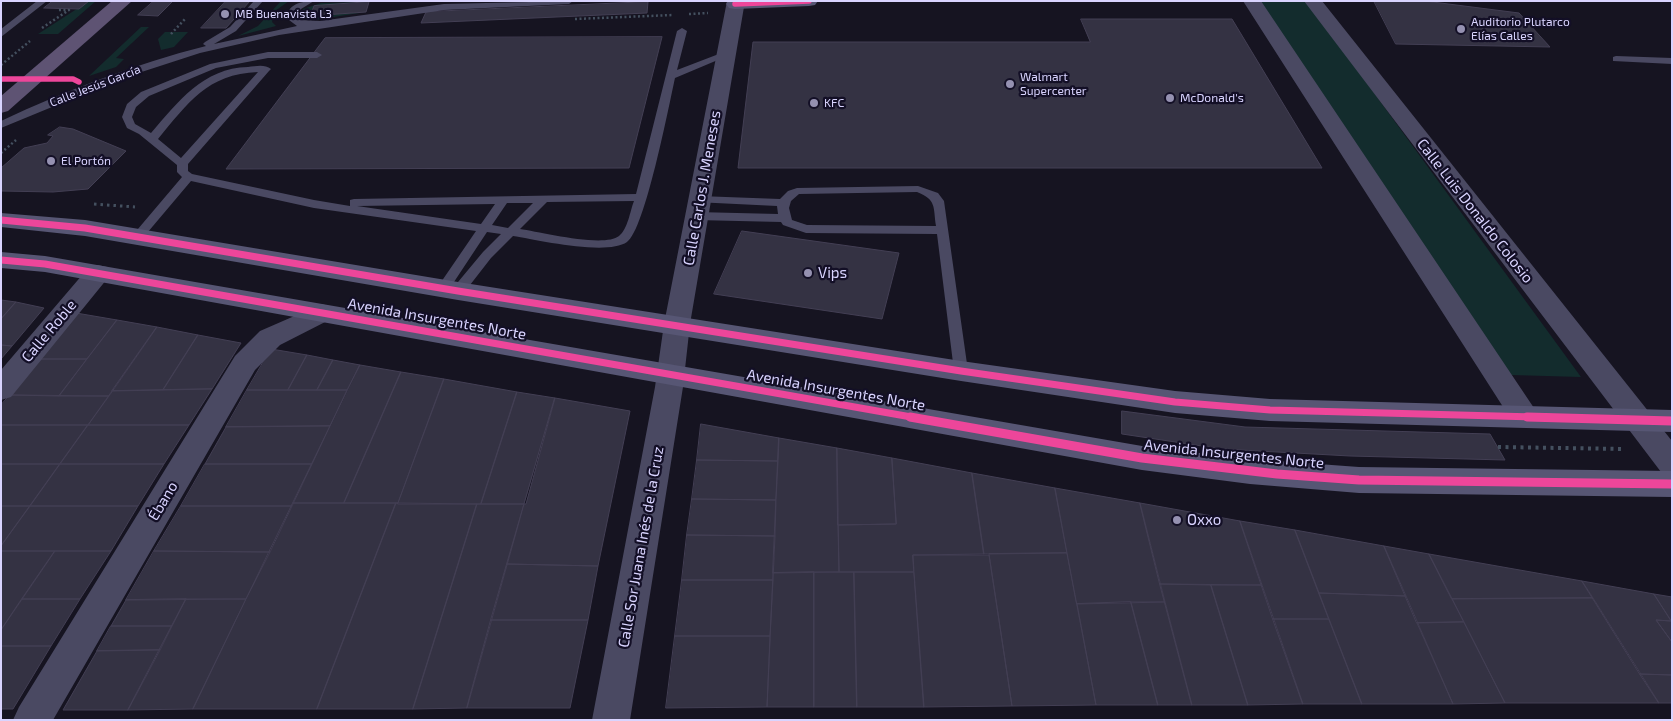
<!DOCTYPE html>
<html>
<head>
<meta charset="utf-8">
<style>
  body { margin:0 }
  #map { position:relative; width:1673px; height:721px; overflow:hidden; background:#161421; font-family:"Exo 2",sans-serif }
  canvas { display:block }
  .frame { position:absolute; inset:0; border:2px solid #d9d4ff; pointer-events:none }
</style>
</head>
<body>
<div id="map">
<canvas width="1673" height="721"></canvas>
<div class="frame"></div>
</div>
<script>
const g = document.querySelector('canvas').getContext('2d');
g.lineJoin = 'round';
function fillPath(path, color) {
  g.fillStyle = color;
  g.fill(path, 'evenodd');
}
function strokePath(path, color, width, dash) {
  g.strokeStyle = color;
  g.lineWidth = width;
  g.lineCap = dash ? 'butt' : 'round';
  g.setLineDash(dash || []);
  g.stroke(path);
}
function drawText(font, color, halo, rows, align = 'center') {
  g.font = font + ' "Exo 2",sans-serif';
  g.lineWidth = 4.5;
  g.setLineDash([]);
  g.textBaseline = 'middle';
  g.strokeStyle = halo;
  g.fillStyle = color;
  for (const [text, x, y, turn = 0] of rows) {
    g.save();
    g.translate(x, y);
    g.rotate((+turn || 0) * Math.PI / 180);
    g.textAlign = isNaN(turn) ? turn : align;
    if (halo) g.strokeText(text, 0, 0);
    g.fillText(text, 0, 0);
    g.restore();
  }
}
fillPath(new Path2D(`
  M89,1H96L58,34H38Z
  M281,1H289L275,11L272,22L276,26L238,36L258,26Z
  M1259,1H1307L1581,377L1511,375Z
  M369,2L314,7L310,16L366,12L314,20L301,16L303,9L321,3Z
  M141,27H149L116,58L124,59L116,67L89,76Z
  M165,32H188L174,47L161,50L158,39Z`), '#132c2d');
const building = new Path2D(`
  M53,1H89L79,9L44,8Z
  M154,1H173L158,16L138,15Z
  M226,1H250L226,28H201Z
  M1374,1H1425L1519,13L1550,47L1396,44Z
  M369,2L366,12L310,16L314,6Z
  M648,2L647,13L421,23L426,12Z
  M1081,19H1232L1322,168H738L753,42H1090Z
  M662,37L629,168L226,169L325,38Z
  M60,127L73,129L126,151L88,189L53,192L1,191V168L24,148L47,143L53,136L48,135Z
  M742,231L899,253L882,319L714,294Z
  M1,300L16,302L1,319Z
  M16,302L44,308L12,346L1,345V319Z
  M76,313L117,320L87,359H39Z
  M117,320L157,327L109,396H59Z
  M157,327L198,335L163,390L112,391Z
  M198,335L241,343L212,389L163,390Z
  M1,345L12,346L1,359Z
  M271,349L307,355L288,390H247Z
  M307,355L333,360L317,390H288Z
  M39,359H87L59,396L10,395Z
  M333,360L360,365L347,390H317Z
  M360,365L401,372L344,503H293Z
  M401,372L444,379L398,503H344Z
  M444,379L517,392L481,504H398Z
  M212,389L189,425H88L112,391Z
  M247,390H347L330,426L226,427Z
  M517,392L555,398L526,504H481Z
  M10,395L109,396L88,425H1V405Z
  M555,398L630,411L598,566L507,564Z
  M1122,411L1245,427L1490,434L1505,460L1350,456L1222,449L1122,434Z
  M701,424L779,438L778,461L697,460Z
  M1,425H88L60,464H1Z
  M88,425H189L164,464H60Z
  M330,426L312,464H205L226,427Z
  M779,438L837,448L839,572L773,573Z
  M837,448L892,458L896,524L838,525Z
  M892,458L972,473L984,554L913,555L914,572H839L838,525L896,524Z
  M697,460L778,461L776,500L692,499Z
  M1,464H60L30,506H1Z
  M60,464H164L138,506H30Z
  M205,464H312L292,506H181Z
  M972,473L1055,488L1067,553L984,554Z
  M1055,488L1140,503L1165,602L1077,604Z
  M692,499L776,500L775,536L687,535Z
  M293,503H396L317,709H193Z
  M396,503L477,504L413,709H317Z
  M1140,503L1240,521L1262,585L1160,584Z
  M477,504H524L467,708L413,709Z
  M1,506H30L1,546Z
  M30,506H138L111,551H1V546Z
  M181,506H292L270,552L154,551Z
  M1240,521L1295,530L1329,619H1273Z
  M1295,530L1384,546L1406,596L1319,593Z
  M687,535L775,536L773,580H682Z
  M1384,546L1429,554L1464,622L1417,623Z
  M1,551H55L1,630Z
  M55,551H111L80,599H22Z
  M154,551L270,552L246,599L126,600Z
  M1067,553L1096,705L1012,706L989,554Z
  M1429,554L1582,581L1593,598L1452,599Z
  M913,555H989L1012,706L924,707Z
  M507,564L598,566L588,620H491Z
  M814,572V707H767L773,573Z
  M814,572H854L857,707H814Z
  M854,572H914L924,707H857Z
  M682,580H773L770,636H675Z
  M1582,581L1654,594L1671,621L1656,620L1672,642V675L1640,674Z
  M1160,584L1211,585L1248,705H1192Z
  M1211,585H1262L1303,704L1248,705Z
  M1319,593L1406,596L1453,704H1362Z
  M1654,594L1672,597V642L1656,620L1671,621Z
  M1593,598L1659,703H1505L1452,599Z
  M22,599H80L51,646H1V630Z
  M186,599H246L193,709L128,710Z
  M186,599L172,626H111L126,600Z
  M1131,602L1158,705H1096L1077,604Z
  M1131,602H1165L1192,705H1158Z
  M1273,619H1329L1362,704H1303Z
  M491,620H588L570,708H467Z
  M1464,622L1505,703L1453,704L1417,623Z
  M111,626H172L160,650L97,651Z
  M675,636H770L767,707L666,708Z
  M1,646H51L13,709H1Z
  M160,650L128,710H63L97,651Z
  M1640,674L1672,675V703H1659Z`);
fillPath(building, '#343243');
strokePath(building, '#433f54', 1);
strokePath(new Path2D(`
  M689,14L708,13
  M575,19L673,15
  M42,28L69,10H58
  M171,34L185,19
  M1,65L30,41
  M1,153L16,140`), '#44505f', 2.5, [2, 2.5]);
strokePath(new Path2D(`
  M94,204L135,207`), '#44505f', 3, [2.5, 4]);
strokePath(new Path2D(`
  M1498,447L1624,449`), '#44505f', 4, [3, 4.5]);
fillPath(new Path2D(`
  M37,1H47L1,37V29Z
  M254,1H263L236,31L214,44L297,26L289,20C284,4 303,1 314,1L301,9L297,17L300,20L320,21L444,4L573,1L569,4L444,10L279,35L200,53L120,79L1,128V121C67,90 135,64 206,46L203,44L205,42L230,27Z
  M682,28L687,31L677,70L724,52L732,54L675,78C669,105 645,230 627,242C607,256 538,240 513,236L491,258L463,294H453L452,291L453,288L483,252L501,234L487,232L448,291L443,292L437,288L476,231L314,208L191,181L142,239H134L132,236L182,177L177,172V165L139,134L127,128L122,117L127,104L141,92L210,64L268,52H317L322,55L317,58H268L216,68L149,96L136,107L132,117L135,124L151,133C178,102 203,68 248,67C256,66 265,64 271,69L269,71L188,164V171L192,174L314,200L350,206V200L354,199L636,194L677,31ZM258,72L181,158L158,139C188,103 207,74 258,72ZM634,201C630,211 628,229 619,236C604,248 540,232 520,229L547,202ZM507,203H533L508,228L492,225ZM495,204L481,224L357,206Z
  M1616,56L1672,58V64L1613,61V57Z
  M918,186L938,193L944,201L968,371L961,376L954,371L937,234L806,233L783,225L781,222L696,220L690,216L696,212L778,214L777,206L695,202V198L699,196L780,199L788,191L797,188ZM917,192C937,200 933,207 936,226L807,225L792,220L789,208L791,201L799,194Z`), '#4a4962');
fillPath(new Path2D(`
  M727,1H745L690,324L683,387L630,720H592L655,387L664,324Z
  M1243,1H1261L1534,408L1539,416L1534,424L1524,427L1514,424Z
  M1304,1H1322L1672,441V475L1661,472Z
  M98,265L107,267L111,273L107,279L11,397L1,400V370L89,267Z
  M322,304L331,307L335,313L331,319L280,345L255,370L53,720H13L19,707L235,356L260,331Z`), '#4a4962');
fillPath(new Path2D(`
  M728,1H818L815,5L809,6L735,9L729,8L726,4Z
  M1,213L85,220L458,282L961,361L1175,391L1270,399L1672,410V432L1270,421L1175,413L961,381L458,300L85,236L1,227Z
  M1,252L45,256L1142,446L1250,459L1359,467L1672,471V497L1359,493L1250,484L1142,470L45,272L1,268Z`), '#575674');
fillPath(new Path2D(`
  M112,1H132L8,111L1,113V96Z`), '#5e5373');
strokePath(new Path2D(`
  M735,4L809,1
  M1,79H73L79,82`), '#ed469a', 5.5);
strokePath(new Path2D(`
  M1,220L85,228L458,291L961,371L1175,402L1270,410L1573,418
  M1,260L45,264L917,418`), '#ed469a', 7);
strokePath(new Path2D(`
  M910,417L1142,458L1277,474L1359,480L1672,484
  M1527,417L1672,421`), '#ed469a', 9);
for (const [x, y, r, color] of [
  [225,14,5,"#9591b1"],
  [1461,29,5,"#9591b1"],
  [1010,84,5,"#9591b1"],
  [1170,98,5,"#9591b1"],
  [814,103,5,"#9591b1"],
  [51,161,5,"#9591b1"],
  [808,273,5,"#9591b1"],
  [1177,520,5,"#9591b1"]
]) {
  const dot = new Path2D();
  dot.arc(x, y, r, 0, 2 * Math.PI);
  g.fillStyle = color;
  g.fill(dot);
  strokePath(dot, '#130f26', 2);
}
drawText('12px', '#d9d4ff', '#130f26', [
  ["MB Buenavista L3",235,14],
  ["Auditorio Plutarco",1471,22],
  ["Elías Calles",1471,36],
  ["Walmart",1020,77],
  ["Supercenter",1020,91],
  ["McDonald's",1180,98],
  ["KFC",824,103],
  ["El Portón",61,161]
], 'left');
drawText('12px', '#d9d4ff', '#130f26', [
  ["Calle Jesús García",95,86,-21]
]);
drawText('15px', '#d9d4ff', '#130f26', [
  ["Calle Carlos J. Meneses",702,188,-80],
  ["Calle Luis Donaldo Colosio",1475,211,52],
  ["Avenida Insurgentes Norte",437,319,10],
  ["Calle Roble",49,331,-50],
  ["Avenida Insurgentes Norte",836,390,10],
  ["Avenida Insurgentes Norte",1234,454,6],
  ["Ébano",163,501,-59],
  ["Calle Sor Juana Inés de la Cruz",641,547,-80]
]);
drawText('15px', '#d9d4ff', '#130f26', [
  ["Vips",818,273],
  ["Oxxo",1187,520]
], 'left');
</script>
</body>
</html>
